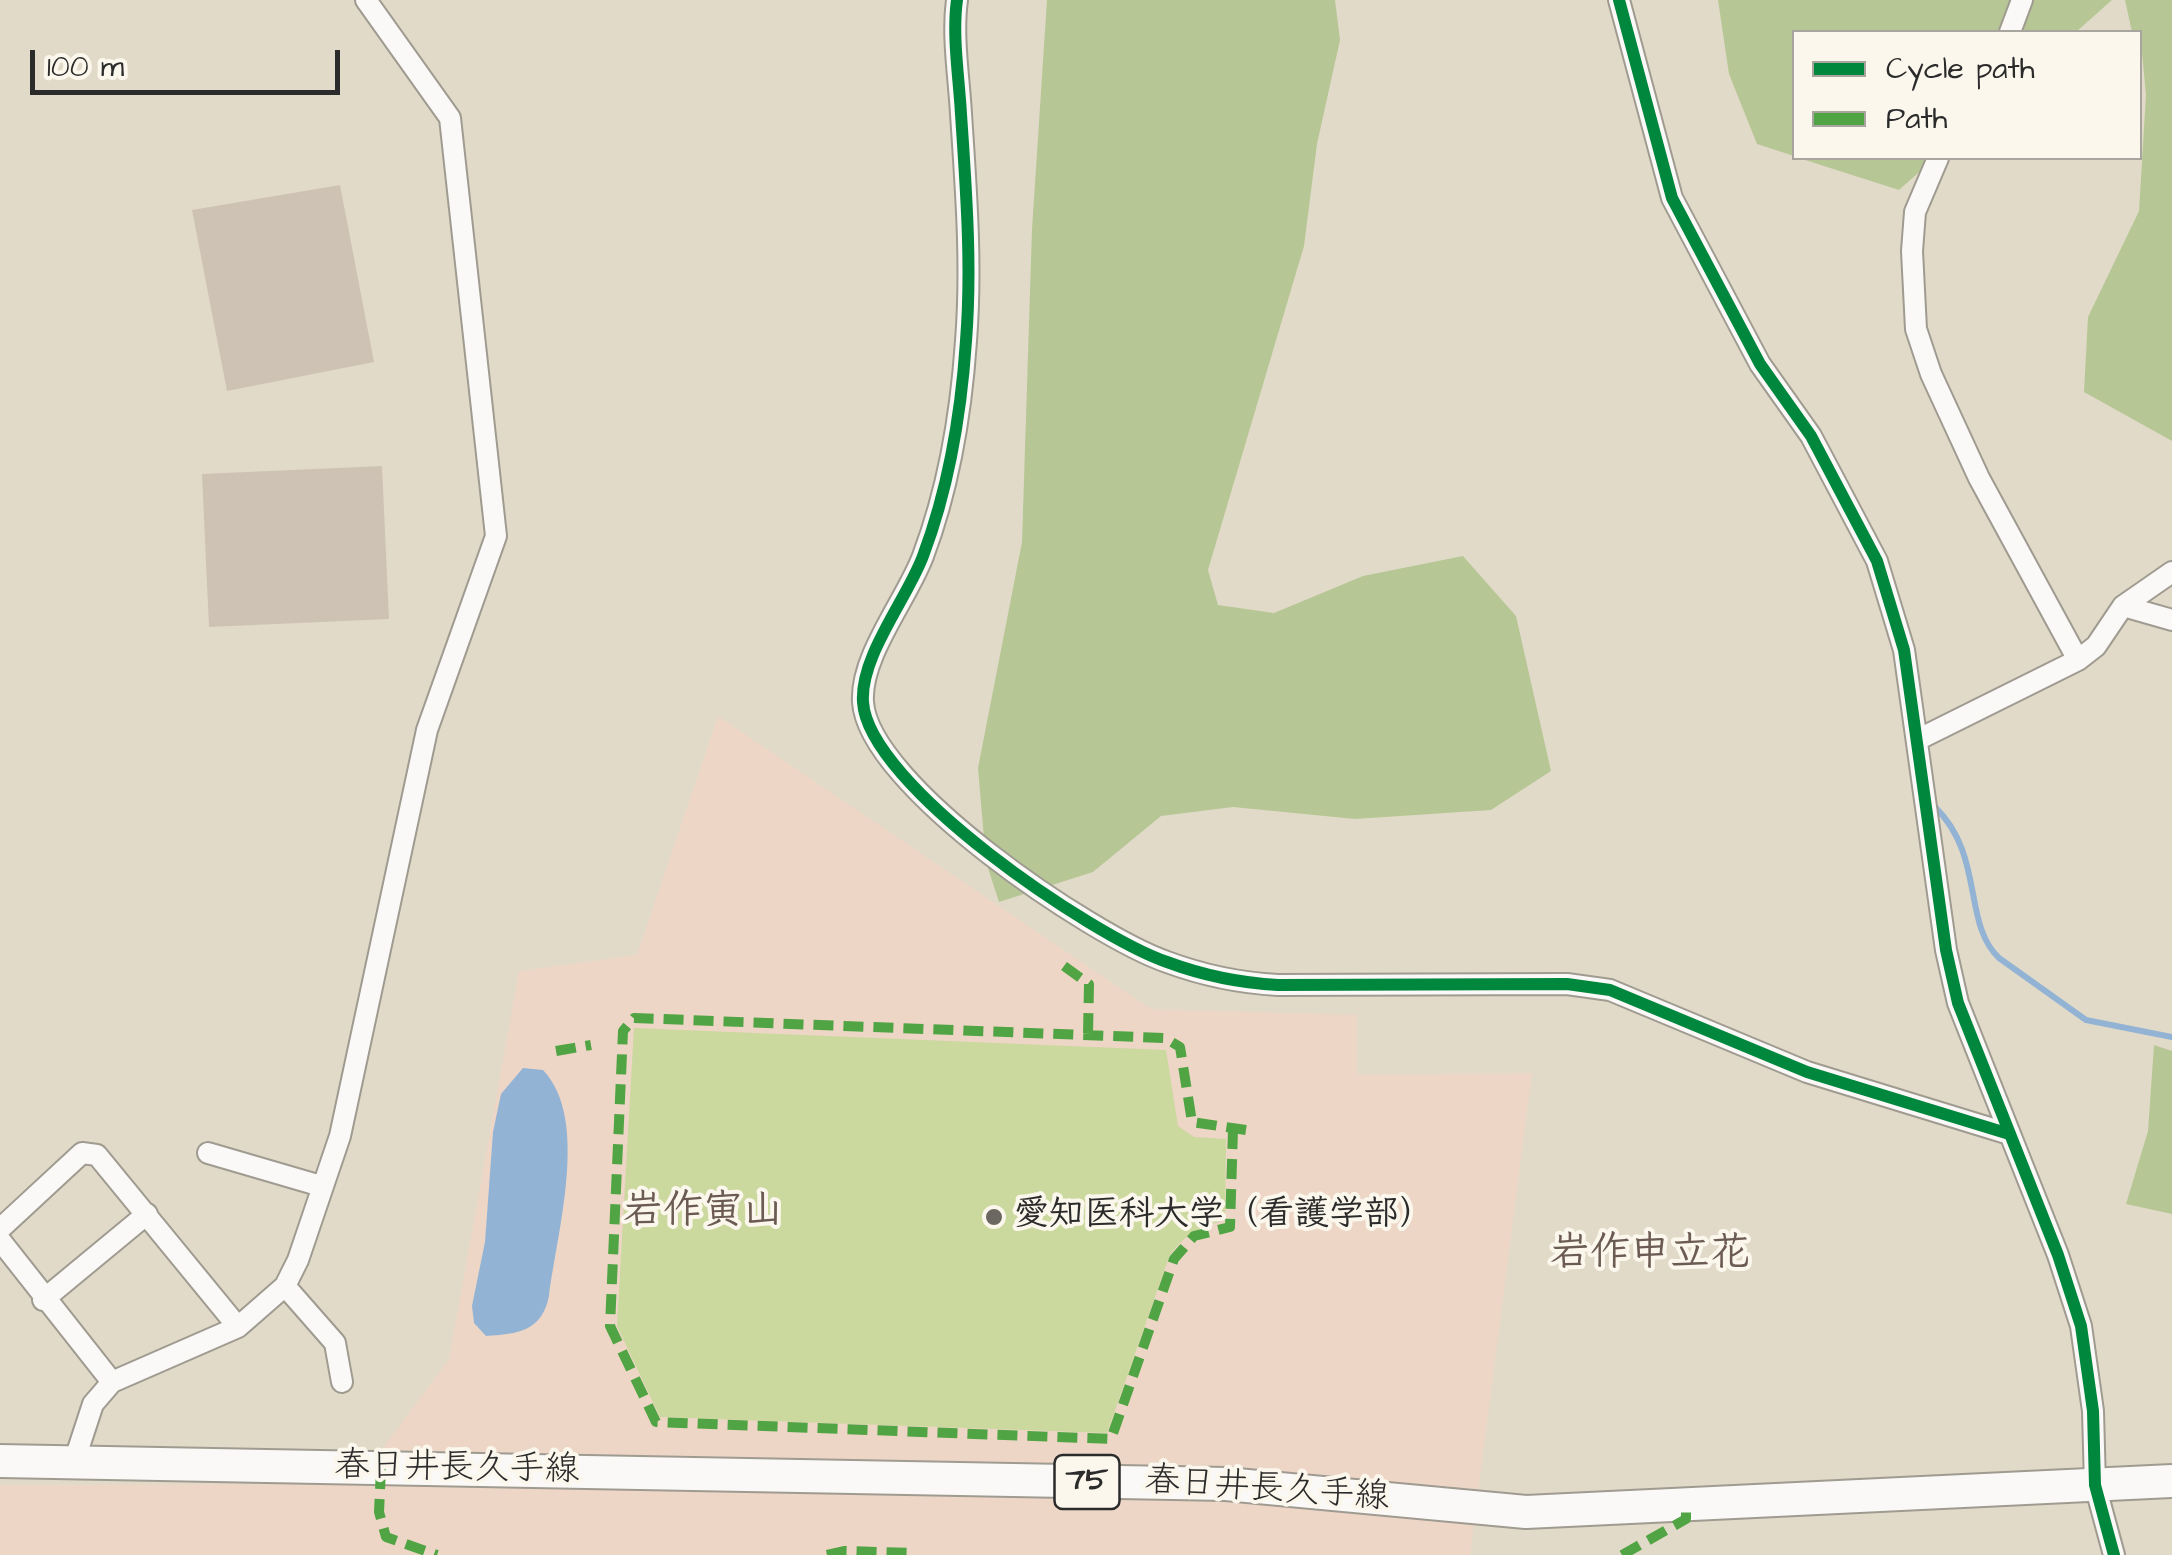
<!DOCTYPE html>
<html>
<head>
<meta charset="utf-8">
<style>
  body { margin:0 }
  #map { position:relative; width:2172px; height:1555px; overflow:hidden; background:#e2dac8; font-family:"Architects Daughter",sans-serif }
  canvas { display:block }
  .legend { position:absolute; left:1792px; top:30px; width:350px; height:130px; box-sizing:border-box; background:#fbf7ec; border:2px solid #a8a59f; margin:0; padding:12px 18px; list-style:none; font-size:30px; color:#2b2b2b }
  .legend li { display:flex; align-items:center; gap:20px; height:50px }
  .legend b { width:50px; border:2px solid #a8a59f }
  .scale { position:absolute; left:30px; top:50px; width:310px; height:45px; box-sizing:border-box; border:5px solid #2b2b2b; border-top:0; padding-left:12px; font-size:30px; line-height:35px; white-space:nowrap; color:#2b2b2b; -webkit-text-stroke:8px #fbf7ec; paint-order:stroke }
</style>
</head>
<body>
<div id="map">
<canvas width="2172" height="1555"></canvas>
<ul class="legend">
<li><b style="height:12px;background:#00873e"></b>Cycle path</li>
<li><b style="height:12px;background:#51a443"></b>Path</li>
</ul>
<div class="scale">100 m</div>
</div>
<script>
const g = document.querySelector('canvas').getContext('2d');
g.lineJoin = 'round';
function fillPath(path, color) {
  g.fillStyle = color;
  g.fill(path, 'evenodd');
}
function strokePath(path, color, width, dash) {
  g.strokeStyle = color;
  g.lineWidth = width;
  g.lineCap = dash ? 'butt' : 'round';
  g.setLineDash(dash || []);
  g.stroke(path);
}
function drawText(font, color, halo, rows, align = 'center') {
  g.font = font + ' "Architects Daughter","Klee One",sans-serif';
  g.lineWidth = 8;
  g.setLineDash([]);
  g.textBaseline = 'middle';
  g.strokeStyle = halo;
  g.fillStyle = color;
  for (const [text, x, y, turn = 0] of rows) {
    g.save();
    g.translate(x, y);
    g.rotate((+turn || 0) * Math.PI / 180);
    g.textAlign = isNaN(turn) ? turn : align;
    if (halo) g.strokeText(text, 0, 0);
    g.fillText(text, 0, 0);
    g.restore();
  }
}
fillPath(new Path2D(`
  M718,716L1151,1009L1357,1015V1075L1532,1073L1470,1555H0V1485L356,1484L449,1359L519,971L637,955Z`), '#edd6c6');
fillPath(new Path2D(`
  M634,1028L1166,1050L1178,1126L1194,1137L1226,1139L1225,1220C1199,1227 1183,1235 1169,1257L1107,1433L660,1417L617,1326Z`), '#cbd89e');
fillPath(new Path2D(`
  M1047,0H1335L1340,40L1317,144L1304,246L1208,570L1218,605L1274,613L1363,576L1463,556L1516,616L1551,771L1491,810L1355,819L1233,807L1161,816L1093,872L999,902L986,862L978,768L1022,542L1032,229Z
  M1718,0H2112L2076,32H1794V156L1757,144L1729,74Z
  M2125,0H2172V441L2084,392L2088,317L2139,211L2146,95L2140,32H2132Z
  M1799,158H1935L1899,190Z
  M2154,1045L2172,1051V1214L2126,1204L2148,1131Z`), '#b6c795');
fillPath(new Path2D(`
  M523,1068L543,1070C590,1119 557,1232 549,1296C542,1331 518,1334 486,1336L474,1323L472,1306L485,1242L493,1132L501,1094Z`), '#93b3d5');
strokePath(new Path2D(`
  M1935,807C1985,856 1962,923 1999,958L2086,1020L2172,1037`), '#93b3d5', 6);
fillPath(new Path2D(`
  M340,185L374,362L227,391L192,210Z
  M382,466L389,619L209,627L202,474Z`), '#cec2b5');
const minor = new Path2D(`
  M957,0C952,36 959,77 961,114C966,189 972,265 966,341C961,415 949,487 923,556C907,599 860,656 863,702C868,785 1092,936 1167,962C1202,975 1241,983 1278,985L1567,984L1610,990L1807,1072L2006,1133
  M1619,0L1672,198L1760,364L1811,436L1877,561L1904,650L1946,950L1958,1003L2058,1255L2081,1326L2093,1411L2095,1485L2114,1555
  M2010,32L2022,0
  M1938,158L1915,212L1912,251L1916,329L1931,374L1979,478L2078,660
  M2123,606L2172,620
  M1917,740L2078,660L2096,646L2123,606L2172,572
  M208,1153L321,1186
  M0,1229L82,1153L97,1155L238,1327
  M0,1240L112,1382
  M285,1286L335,1343L342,1382
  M43,1300L147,1214
  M74,1462L93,1404L112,1382L238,1327L285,1286L298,1260L340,1136L427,730L496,536L450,118L366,0`);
const primary = new Path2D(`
  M0,1461L1226,1484L1526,1512L2172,1481`);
strokePath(minor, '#9f9b91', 24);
strokePath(primary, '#9f9b91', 36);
strokePath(minor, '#fbf9f7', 20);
strokePath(primary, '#fbf9f7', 32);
strokePath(new Path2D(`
  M1064,966L1089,984L1088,1035
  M556,1051L591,1045
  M1233,1129L1230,1227L1194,1236L1174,1259L1111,1439L656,1422L610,1326L623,1031L634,1018L1165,1038L1180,1047L1192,1122L1246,1130
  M381,1469L379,1512L386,1537L437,1555
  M827,1555L845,1551L912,1553
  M1622,1555L1686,1519V1507`), '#51a443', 10, [20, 10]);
strokePath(new Path2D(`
  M957,0C952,36 959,77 961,114C966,189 972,265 966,341C961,415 949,487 923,556C907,599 860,656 863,702C868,785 1092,936 1167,962C1202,975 1241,983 1278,985L1567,984L1610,990L1807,1072L2006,1133
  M1619,0L1672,198L1760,364L1811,436L1877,561L1904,650L1946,950L1958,1003L2058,1255L2081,1326L2093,1411L2095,1485L2114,1555`), '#00873e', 12);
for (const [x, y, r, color] of [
  [994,1217,10,"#6b6862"]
]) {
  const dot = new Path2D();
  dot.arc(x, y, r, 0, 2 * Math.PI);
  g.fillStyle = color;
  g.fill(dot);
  strokePath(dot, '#fbf7ec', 4);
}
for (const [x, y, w] of [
  [1087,1482,65]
]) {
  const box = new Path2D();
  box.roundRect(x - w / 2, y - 27, w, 54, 8);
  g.fillStyle = '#fbf7ec';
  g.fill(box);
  strokePath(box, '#2b2b2b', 2.5);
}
drawText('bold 32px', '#2b2b2b', null, [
  ["75",1087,1482]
]);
drawText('bold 35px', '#2b2b2b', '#fbf7ec', [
  ["愛知医科大学（看護学部）",1014,1217]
], 'left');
drawText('35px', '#2b2b2b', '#fbf7ec', [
  ["春日井長久手線",457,1470,1],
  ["春日井長久手線",1267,1491,4]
]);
drawText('bold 40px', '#6b5b52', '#fbf7ec', [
  ["岩作寅山",703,1214],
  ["岩作申立花",1650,1256]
]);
</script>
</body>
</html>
